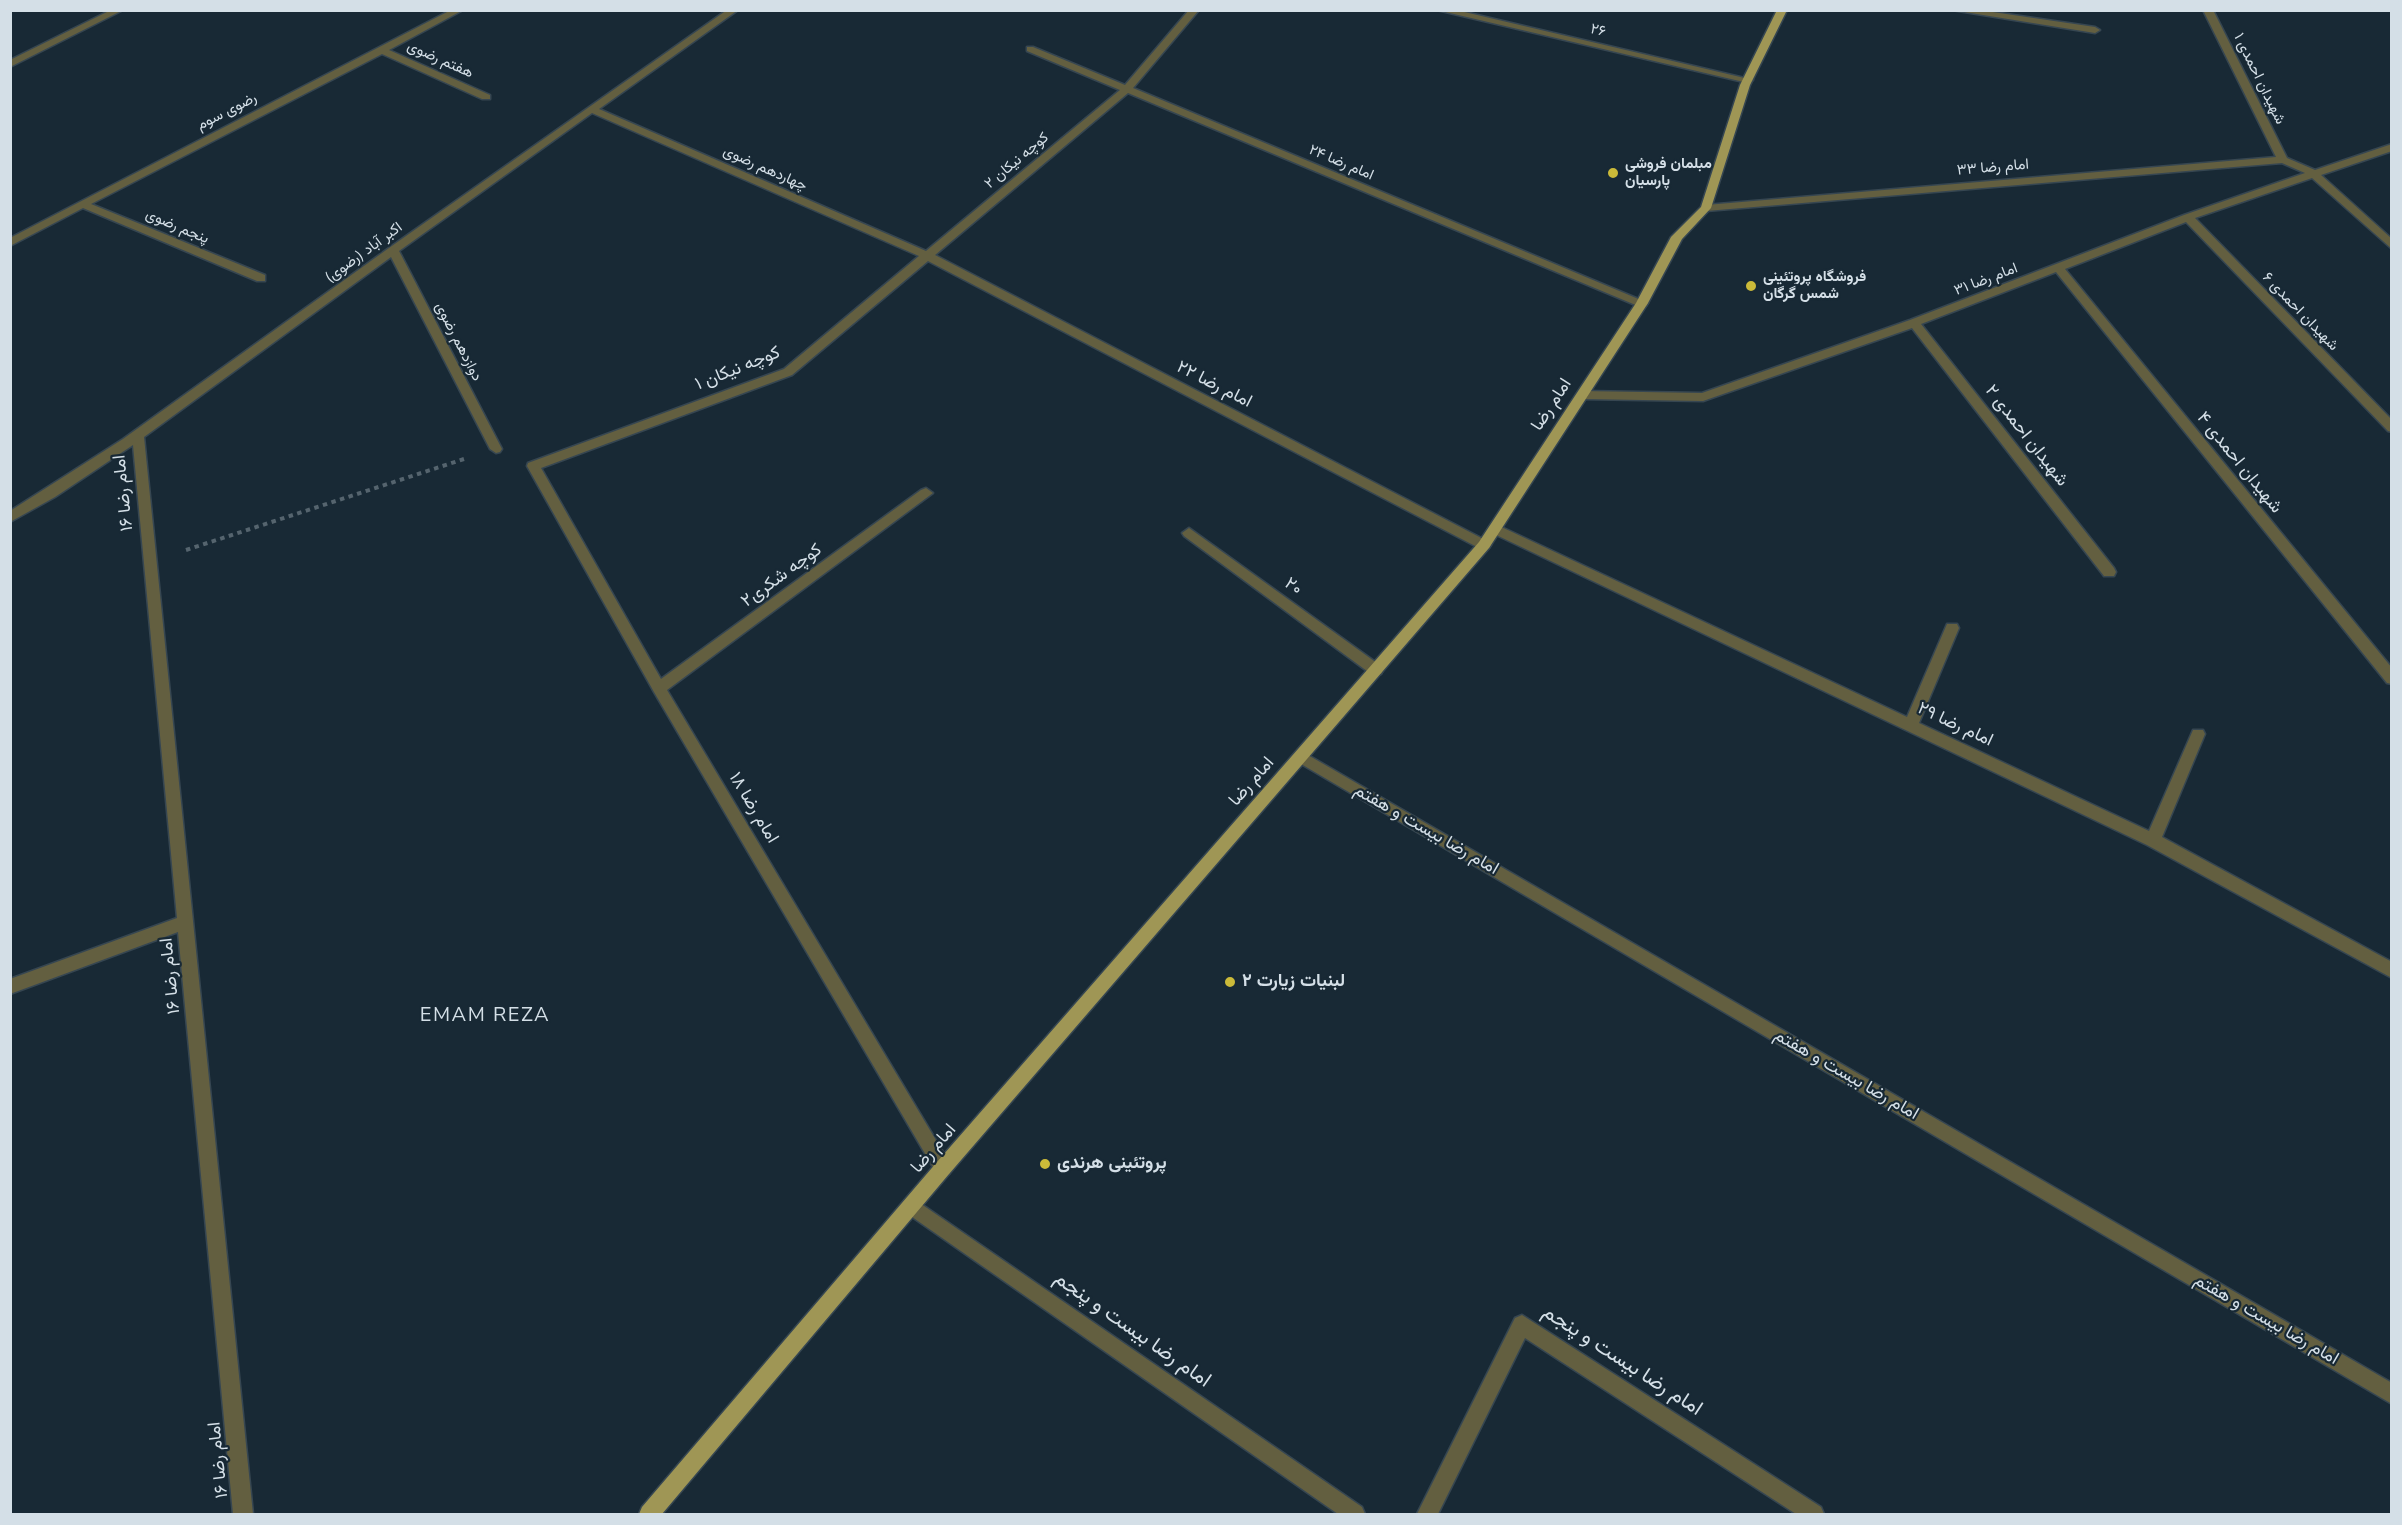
<!DOCTYPE html>
<html>
<head>
<meta charset="utf-8">
<style>
  body { margin:0 }
  #map { position:relative; width:2402px; height:1525px; overflow:hidden; background:#182935; font-family:"Nunito Sans",sans-serif }
  canvas { display:block }
  .frame { position:absolute; inset:0; border:12px solid #d4dfe7; pointer-events:none }
</style>
</head>
<body>
<div id="map">
<canvas width="2402" height="1525"></canvas>
<div class="frame"></div>
</div>
<script>
const g = document.querySelector('canvas').getContext('2d');
g.lineJoin = 'round';
function strokePath(path, color, width, dash) {
  g.strokeStyle = color;
  g.lineWidth = width;
  g.lineCap = dash ? 'butt' : 'round';
  g.setLineDash(dash || []);
  g.stroke(path);
}
function fillPath(path, color) {
  g.fillStyle = color;
  g.fill(path, 'evenodd');
}
function drawText(font, color, halo, rows, align = 'center') {
  g.font = font + ' "Nunito Sans",Vazirmatn,sans-serif';
  g.lineWidth = 4.5;
  g.setLineDash([]);
  g.textBaseline = 'middle';
  g.strokeStyle = halo;
  g.fillStyle = color;
  for (const [text, x, y, turn = 0] of rows) {
    g.save();
    g.translate(x, y);
    g.rotate((+turn || 0) * Math.PI / 180);
    g.textAlign = isNaN(turn) ? turn : align;
    if (halo) g.strokeText(text, 0, 0);
    g.fillText(text, 0, 0);
    g.restore();
  }
}
const minor = new Path2D(`
  M111,10H123L10,67V60Z
  M451,10H463L389,50L490,95V99H482L382,54L91,204L265,275V281H257L83,208L10,246V238Z
  M727,10H738L599,109L926,251L1120,90L1027,51V47H1033L1125,85L1189,10H1199L1133,88L1648,303L1646,306H1638L1128,93L935,255L1489,542L1491,545L1489,548H1479L928,261L792,375L541,468L661,679L921,490L926,488L933,493L667,690L949,1162L952,1168L949,1174L943,1177L937,1174L654,692L527,466L528,463L784,369L919,256L592,113L399,251L502,449L500,452L496,453L490,449L391,257L144,437L253,1514H233L178,932L10,994V979L177,918L133,445L55,497L10,522V511L123,439L389,248Z
  M1437,10H1456L1753,80L1748,83Z
  M1952,10H1979L2095,27L2100,30L2095,33Z
  M2203,10H2213L2287,158L2315,170L2392,144V151L2321,175L2392,239V249L2312,178L2195,218L2392,420V432L2388,431L2186,222L2065,269L2392,668V684L2387,683L2056,272L1921,324L2114,568L2116,572L2114,576H2104L1912,328L1703,401L1582,399L1576,395L1582,391L1702,393L1910,320L2184,215L2305,173L2282,163L1706,211L1701,208L1706,205L2276,157Z
  M1495,524L1907,717L1947,624H1957L1959,628L1919,723L2149,831L2193,730H2203L2205,734L2162,837L2392,962V978L2147,845L1490,532L1488,529L1490,526Z
  M1189,528L1381,666L1383,670L1381,674H1371L1184,536L1182,533Z
  M1301,751L2392,1383V1404L1296,761L1294,757L1296,753Z
  M911,1197L1362,1507L1365,1514H1338L905,1212L902,1206L905,1200Z
  M1522,1315L1821,1507L1824,1514H1796L1525,1338L1438,1514H1417L1515,1318Z`);
const major = new Path2D(`
  M1777,10H1787L1750,85L1711,208L1682,239L1648,303L1489,548L949,1174L662,1514H639L642,1507L937,1162L1479,542L1636,303L1671,237L1701,207L1740,85Z`);
strokePath(minor, '#364651', 3);
strokePath(major, '#364651', 3);
strokePath(new Path2D(`
  M186,550L464,459`), '#55646e', 4, [4.5, 4.5]);
fillPath(minor, '#635f40');
fillPath(major, '#9f9655');
for (const [x, y, r, color] of [
  [1613,173,6,"#cbba39"],
  [1751,286,6,"#cbba39"],
  [1230,982,6,"#cbba39"],
  [1045,1164,6,"#cbba39"]
]) {
  const dot = new Path2D();
  dot.arc(x, y, r, 0, 2 * Math.PI);
  g.fillStyle = color;
  g.fill(dot);
  strokePath(dot, '#182935', 2);
}
drawText('15px', '#d4dfe7', '#182935', [
  ["۲۶",1598,31,13],
  ["هفتم رضوی",440,60,24],
  ["۱ شهیدان احمدی",2259,79,64],
  ["رضوی سوم",227,112,-27],
  ["کوچه نیکان ۲",1017,161,-40],
  ["امام رضا ۲۴",1341,163,23],
  ["امام رضا ۳۳",1993,168,-5],
  ["چهاردهم رضوی",765,169,24],
  ["پنجم رضوی",177,227,23],
  ["اکبر آباد (رضوی)",364,253,-36],
  ["امام رضا ۳۱",1986,280,-21],
  ["۶ شهیدان احمدی",2300,312,46],
  ["دوازدهم رضوی",458,342,63]
]);
drawText('bold 15px', '#d4dfe7', '#182935', [
  ["مبلمان فروشی",1625,164],
  ["پارسیان",1625,181],
  ["فروشگاه پروتئینی",1763,277],
  ["شمس گرگان",1763,294]
], 'left');
drawText('18px', '#d4dfe7', '#182935', [
  ["کوچه نیکان ۱",738,369,-22],
  ["امام رضا ۲۲",1214,385,27],
  ["امام رضا",1552,405,-57],
  ["۲ شهیدان احمدی",2026,436,52],
  ["۴ شهیدان احمدی",2239,463,51],
  ["امام رضا ۱۶",124,493,-96],
  ["کوچه شکری۲",782,576,-36],
  ["۲۰",1293,587,36],
  ["امام رضا ۲۹",1955,725,25],
  ["امام رضا",1252,782,-49],
  ["امام رضا ۱۸",753,808,59],
  ["امام رضا بیست و هفتم",1426,830,30],
  ["امام رضا ۱۶",171,976,-96],
  ["امام رضا بیست و هفتم",1846,1075,30],
  ["امام رضا",934,1149,-49],
  ["امام رضا بیست و هفتم",2266,1320,30],
  ["امام رضا ۱۶",219,1460,-96]
]);
drawText('bold 18px', '#d4dfe7', '#182935', [
  ["لبنیات زیارت ۲",1242,982],
  ["پروتئینی هرندی",1057,1164]
], 'left');
g.letterSpacing = '1.5px';
drawText('20px', '#d4dfe7', '#182935', [
  ["EMAM REZA",485,1016]
]);
g.letterSpacing = '0px';
drawText('21px', '#d4dfe7', '#182935', [
  ["امام رضا بیست و پنجم",1132,1330,35],
  ["امام رضا بیست و پنجم",1622,1361,33]
]);
</script>
</body>
</html>
